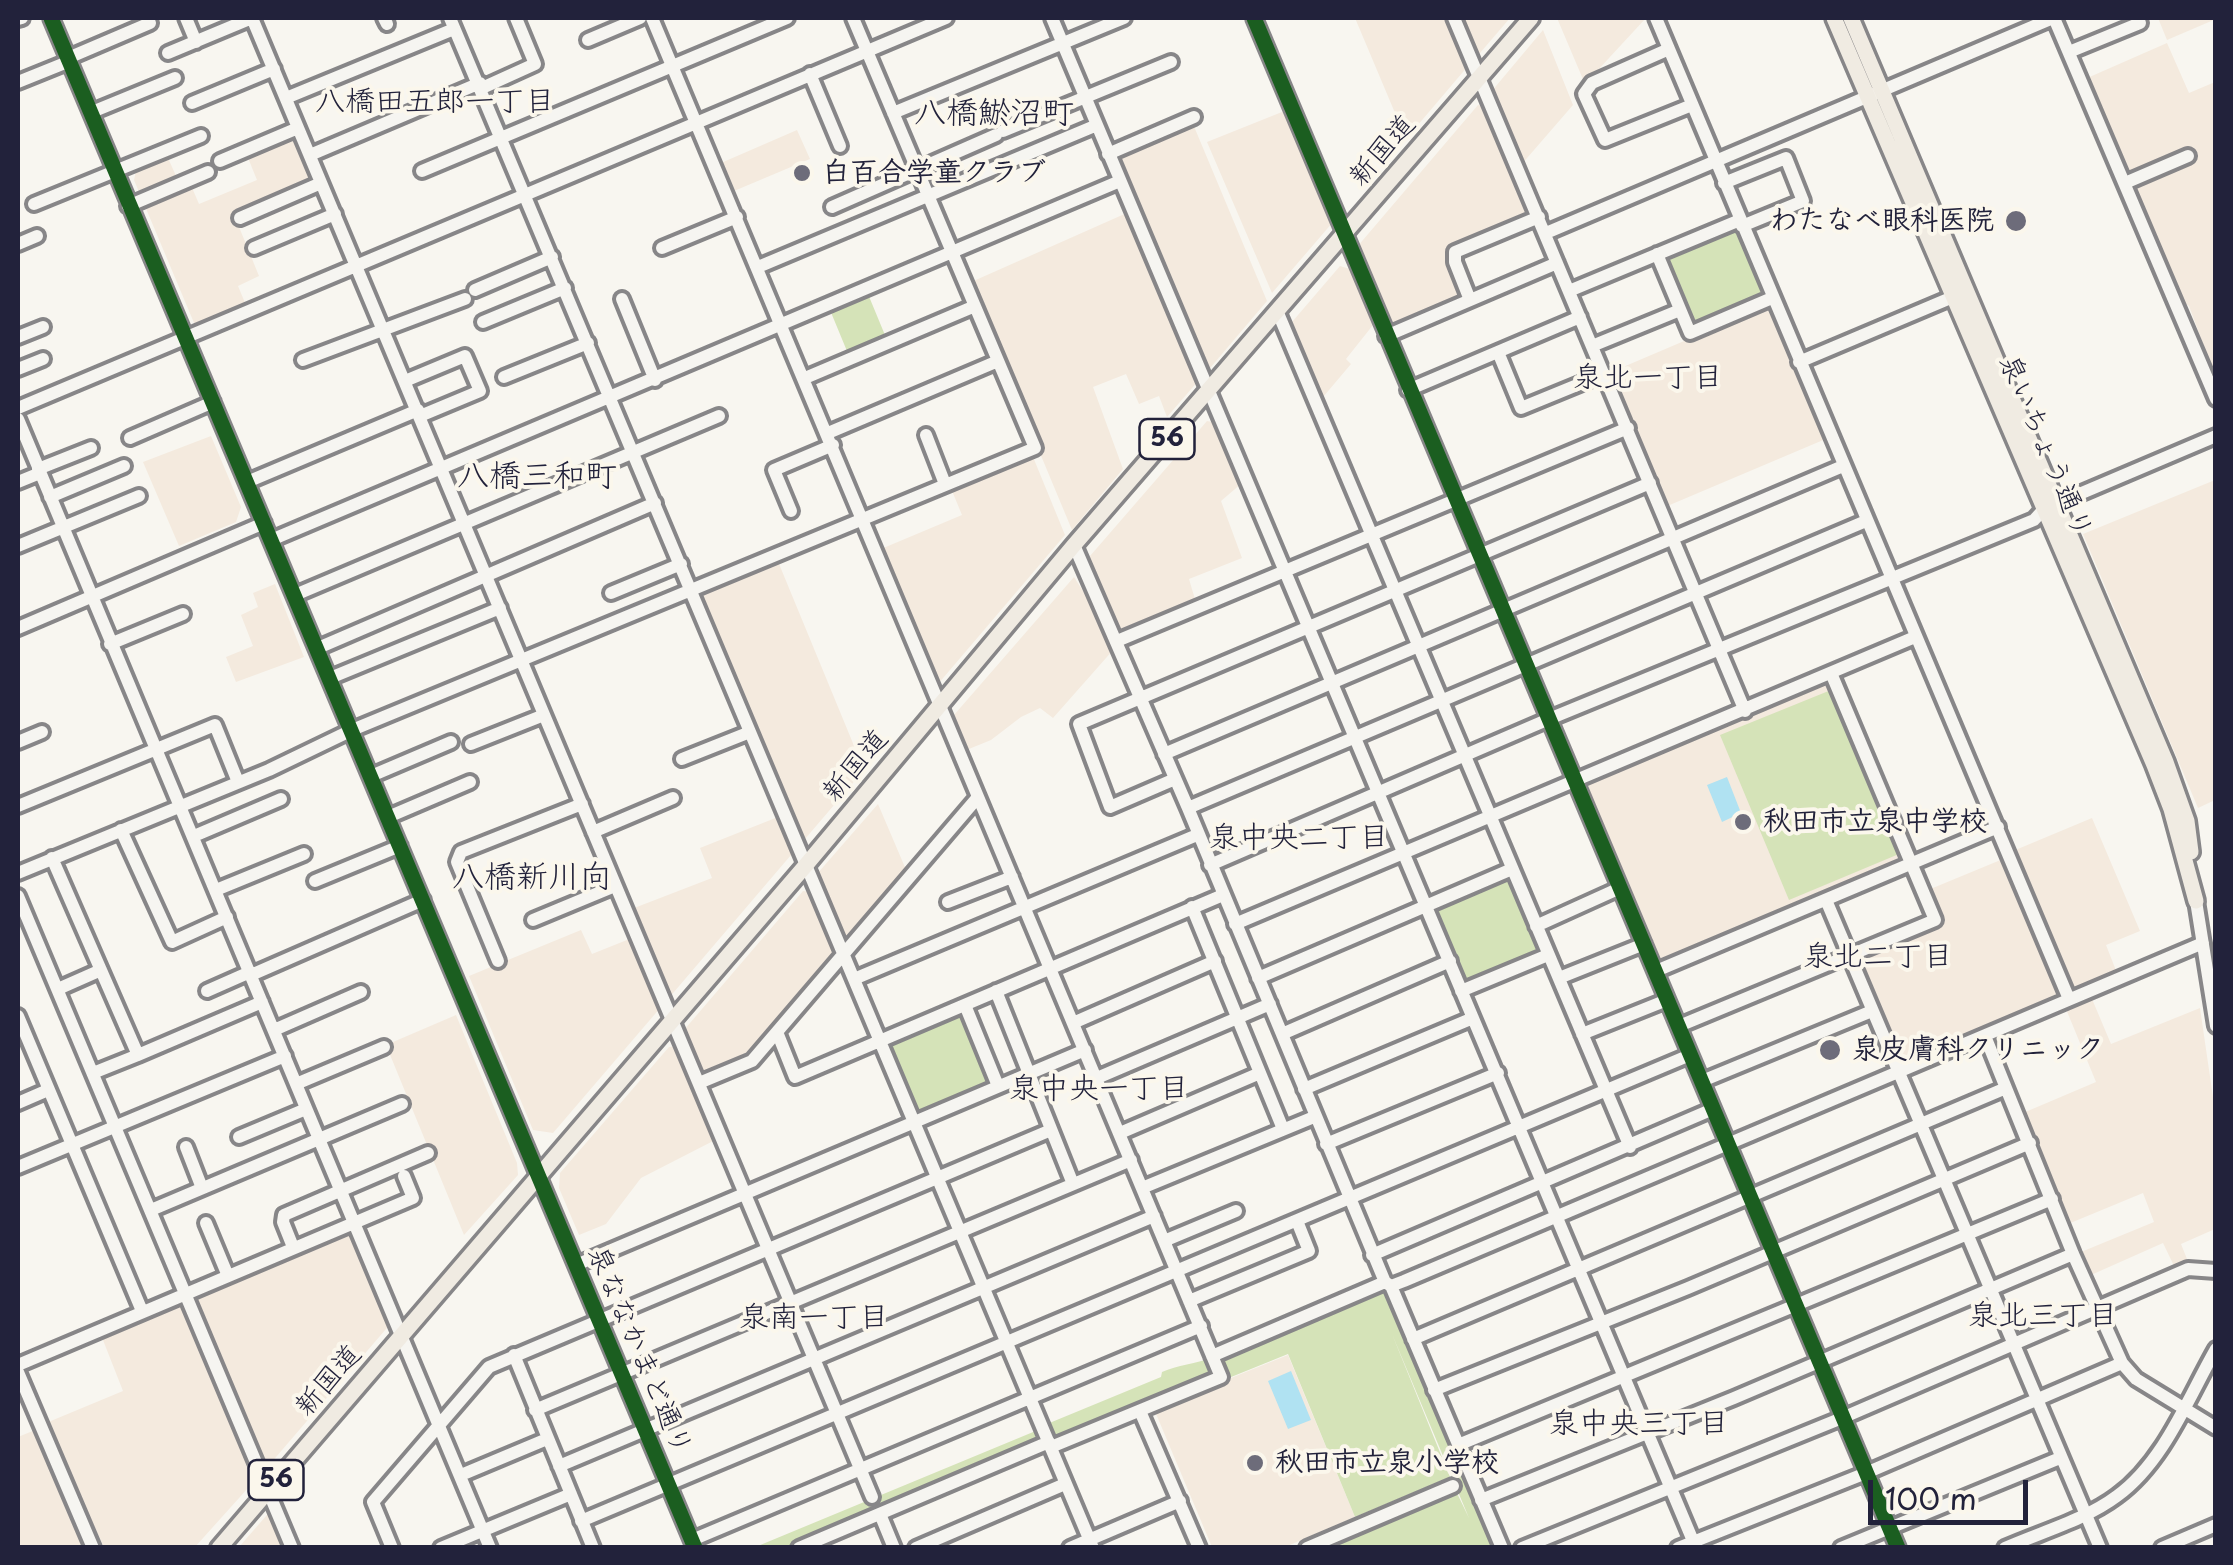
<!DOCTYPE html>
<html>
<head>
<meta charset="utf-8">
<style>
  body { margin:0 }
  #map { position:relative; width:2233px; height:1565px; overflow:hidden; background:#f8f6f0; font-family:"Playpen Sans",sans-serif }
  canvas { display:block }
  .frame { position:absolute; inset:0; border:20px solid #22223b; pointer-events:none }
  .scale { position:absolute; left:1868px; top:1480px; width:160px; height:45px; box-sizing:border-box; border:5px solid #22223b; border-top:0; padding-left:12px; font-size:30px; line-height:35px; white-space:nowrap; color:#22223b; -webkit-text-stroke:8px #fbf7ec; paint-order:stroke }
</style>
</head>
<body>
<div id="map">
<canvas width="2233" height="1565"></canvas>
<div class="frame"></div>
<div class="scale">100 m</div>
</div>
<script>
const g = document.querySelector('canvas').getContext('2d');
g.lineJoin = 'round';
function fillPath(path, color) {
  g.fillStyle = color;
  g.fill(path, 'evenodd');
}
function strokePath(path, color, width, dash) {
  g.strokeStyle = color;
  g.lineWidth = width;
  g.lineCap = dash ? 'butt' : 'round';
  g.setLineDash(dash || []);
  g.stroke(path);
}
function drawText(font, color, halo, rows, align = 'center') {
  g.font = font + ' "Playpen Sans","Klee One",sans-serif';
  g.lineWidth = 8;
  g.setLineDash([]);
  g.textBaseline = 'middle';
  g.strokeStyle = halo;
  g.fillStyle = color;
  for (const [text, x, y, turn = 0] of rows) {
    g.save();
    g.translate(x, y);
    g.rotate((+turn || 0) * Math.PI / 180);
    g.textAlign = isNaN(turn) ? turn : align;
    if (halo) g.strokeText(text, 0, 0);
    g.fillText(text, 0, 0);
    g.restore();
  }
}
fillPath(new Path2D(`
  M1355,18H1448L1468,66L1406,139Z
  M1457,18H1510L1474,60Z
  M1557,18H1646L1585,84Z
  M2158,18H2215L2216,19L2167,40Z
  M1543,30L1573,105L1521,165L1491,92Z
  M2167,43L2189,93L2215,82V376L2189,306L2180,300L2085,79Z
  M1478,105L1488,107L1531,210L1529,215L1448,249L1465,295L1463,299L1396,328L1387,325L1357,247Z
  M1287,110L1333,222L1272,293L1207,142Z
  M1193,124L1267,301L1205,374L1117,163L1118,156Z
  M797,130L810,159L734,191L721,163Z
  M297,132L318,182L235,217L259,276L238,286L248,310L197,330L134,180L136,171L168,158L181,187L190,183L199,204L257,180L246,153Z
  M1129,212L1199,380L1167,417L1159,396L1139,404L1126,374L1093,387L1123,469L1072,530L969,283Z
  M1340,266L1350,269L1373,325L1346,359L1351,364L1318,403L1286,329Z
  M1771,304L1828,438L1665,507L1609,373Z
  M1207,421L1217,423L1242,483L1221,501L1242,558L1189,579L1197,606L1118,634L1089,564L1090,556Z
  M211,436L241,507L236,522L179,546L143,462Z
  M1031,452L1065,535L938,684L881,549L962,515L950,486Z
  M2215,480V800L2198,808L2083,534Z
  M777,559L864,770L805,839L798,833L695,594Z
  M1074,577L1088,599L1092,598L1114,649L1053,718L1040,708L1021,717L991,740L964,751L954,715Z
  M275,584L304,657L236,682L226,657L253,646L241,615L258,607L253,593Z
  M1831,673L1912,863L1656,971L1574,781Z
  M878,804L907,872L851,938L840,936L816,880L817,874Z
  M783,815L797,848L668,999L629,910L712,878L700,848Z
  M2092,818L2140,931L2106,945L2117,973L2078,990L2069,985L2013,851Z
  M2003,859L2059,992L2055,998L1907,1061L1898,1059L1857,964L1860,956L1941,922L1928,890Z
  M803,891L812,892L836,955L748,1058L705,1076L699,1074L684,1030Z
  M581,930L592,954L632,938L661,1007L553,1133L533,1130L469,976Z
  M2092,999L2111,1044L2200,1008L2215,1111V1229L2181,1244L2189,1264L2176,1270L2163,1243L2091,1275L2081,1252L2154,1222L2143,1193L2068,1224L2023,1113L2096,1082L2066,1009Z
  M456,1015L517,1163L518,1175L464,1235L386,1045Z
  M678,1046L719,1138L641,1178L606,1224L579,1235L559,1188L560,1173L669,1047Z
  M353,1230L392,1322L264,1471L193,1302L194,1297Z
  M178,1304L184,1308L257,1478L195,1547H104L46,1423L123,1391L101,1335Z
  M1288,1355L1355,1517L1285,1547H1212L1154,1409Z
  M40,1428L87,1547L18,1548V1437Z
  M273,1508L290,1547H239Z`), '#f4eade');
fillPath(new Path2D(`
  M1735,226L1766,294L1764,298L1693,327L1663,259Z
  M868,294L887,340L849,356L830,310Z
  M1831,690L1899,854L1789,900L1720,735Z
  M1511,876L1542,950L1539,954L1470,984L1463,982L1433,910L1435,905Z
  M964,1012L992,1082L991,1086L920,1116L916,1114L887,1045L888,1040Z
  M1388,1286L1498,1547H1318L1455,1489L1469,1518L1392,1334L1450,1477L1355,1517L1288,1354L1063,1445L1053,1439L1047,1424L1161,1377L1162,1372C1177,1365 1196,1364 1214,1357C1272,1335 1330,1310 1388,1286Z
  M1038,1430L1043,1442L790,1547L753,1548Z`), '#d5e3b8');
fillPath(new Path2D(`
  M1727,777L1741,813L1722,822L1707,785Z
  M1291,1371L1311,1420L1288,1429L1268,1381Z`), '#b0e2f2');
const minor = new Path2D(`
  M51,18L695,1548
  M186,18L196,42
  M252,18L872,1497
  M384,18L387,24
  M450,18L1093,1548
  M652,18L1221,1377L1051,1447
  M1052,18L1696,1548
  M1254,18L1898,1548
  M1454,18L1745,711
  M1656,18L2069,999
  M2054,18L2216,399
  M18,19L22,18
  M588,40L640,18
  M1669,49L1592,83L1584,94L1605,140L1692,105
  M2069,52L2140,23
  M168,53L252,18
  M68,58L150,23
  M810,74L840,146
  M18,82L70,61
  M482,88L535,64L516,18
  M286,98L454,29
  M192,103L274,69
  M92,112L175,78
  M893,113L1124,18
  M1003,131L1171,62
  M1108,154L1194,117
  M310,155L480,83
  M220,161L298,128
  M422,171L787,18
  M1724,183L1786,158L1803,201L1742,226
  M2125,183L2188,156
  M34,204L201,136
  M128,206L208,172
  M832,207L996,135
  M240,218L321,183
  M1546,233L2053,18
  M18,244L37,236
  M254,248L335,214
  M662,248L737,217
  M1657,254L1690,333L1772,298
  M758,267L1097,125
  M475,290L552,257
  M1569,291L1740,220
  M622,299L655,380
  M1470,300L1455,262V252L1539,217
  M1278,313L1630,1147
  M483,322L565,288
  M1386,336L1557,263
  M18,337L43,327
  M1592,346L1680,310
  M1498,352L1521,408L1604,374
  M303,360L465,299
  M1799,362L1960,294
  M18,369L43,359
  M504,377L588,343
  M805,378L975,306
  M405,381L465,356L480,391L420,416
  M1408,390L1580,317
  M18,408L946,18
  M18,419L490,1548
  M828,433L998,361
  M926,435L945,484
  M130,438L213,402
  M38,469L91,448
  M18,482L40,473
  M247,482L418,410
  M50,497L124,466
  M791,511L774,470L833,445
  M271,540L1120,181
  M1074,545L1188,808L1385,1282
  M18,546L139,496
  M611,593L681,564
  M295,595L719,416
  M18,628L264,523
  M1117,641L1628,428
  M110,644L183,614
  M318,648L655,503
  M330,678L500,608
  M18,742L42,732
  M471,744L544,715
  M1164,754L1843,466
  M682,759L750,732
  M371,776L451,742
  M1175,779L1110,807L1079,724L1650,483
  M18,806L215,725L238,782
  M1188,808L1866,521
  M388,817L470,782
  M121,830L172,942L227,917
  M593,832L673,798
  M194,836L281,799
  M52,858L138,1055L262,1002
  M1210,865L1549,719L2034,520L2044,509L2216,436
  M18,873L269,770L352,730L1035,448L853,18
  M315,881L400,846
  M216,890L304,854
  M18,896L292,1548
  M1826,900L2100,1548
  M2196,901L2216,1026
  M948,902L1012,877
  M1192,907L1283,1129
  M533,920L615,886
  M1235,924L1915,637
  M1536,926L1620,888
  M498,961L457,862L461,852L582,804
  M1656,971L1998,827
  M251,975L423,900
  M1258,978L1512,869
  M1559,978L1644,944
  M854,979L1197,835
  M58,989L101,970
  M207,991L250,972
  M996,991L1073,1184
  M1461,991L1548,955
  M965,1005L998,1086
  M18,1016L142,1311
  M1073,1023L1215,961
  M1679,1026L1935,920L1831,673
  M274,1030L361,992
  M777,1032L795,1077L1223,895
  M1282,1034L1450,961
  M1582,1034L1667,1000
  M1985,1036L2073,1254L2122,1363L2136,1379L2216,1428
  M93,1073L138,1055
  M1097,1078L1270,1004
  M1702,1081L1872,1011
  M699,1083L752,1061L978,797
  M296,1084L384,1047
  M1304,1089L1473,1018
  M18,1103L48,1090
  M1120,1133L1260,1073
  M239,1137L306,1109
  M1326,1144L1498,1073
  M186,1147L202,1188
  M18,1167L285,1056
  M1142,1188L1314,1117
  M151,1210L402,1104
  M206,1223L228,1276
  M1164,1241L1236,1211
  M293,1247L283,1222L284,1215L428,1153
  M1372,1255L1713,1109
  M576,1265L1085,1050
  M1391,1286L1502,1548
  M1189,1301L1309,1251L1297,1221
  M1413,1339L2006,1088
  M514,1355L593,1548
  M1212,1356L1385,1282L1391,1286L1404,1281L2203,943
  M18,1365L413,1198L404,1176
  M18,1372L93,1548
  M1434,1390L1688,1288L2030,1143
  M535,1410L1131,1160
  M1140,1411L1199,1548
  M1458,1445L2052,1199
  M559,1466L1154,1216
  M461,1475L547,1439
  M1481,1500L1734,1398L2073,1254
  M880,1514L894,1548
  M581,1521L1690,1055
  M692,1540L1201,1326
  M392,1548L373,1502L489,1367L1051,1130
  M441,1548L571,1494
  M799,1548L1049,1442
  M916,1548L1065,1484
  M1070,1548L1180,1501
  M1307,1548L1453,1486
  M1522,1548L1842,1418L2188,1269L2216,1271
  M1678,1548L1866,1473L2122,1363
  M1841,1548L2060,1458
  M2005,1548C2041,1532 2085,1520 2117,1496C2164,1462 2188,1398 2216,1349
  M2162,1548L2216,1525`);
const major = new Path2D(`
  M1834,18L2154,765L2171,809L2196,901
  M1851,18L2166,762L2187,821L2191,852
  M219,1548L806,865L1074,545L1531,18`);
strokePath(minor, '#878688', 20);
strokePath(major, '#878688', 22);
strokePath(minor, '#f6f5f1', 12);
strokePath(major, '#f0ebe2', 15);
strokePath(new Path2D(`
  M51,18L695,1548
  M1254,18L1898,1548`), '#1b5e20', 15);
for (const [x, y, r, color] of [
  [802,173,10,"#6d6c7a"],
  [2016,221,12,"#6d6c7a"],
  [1743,822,10,"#6d6c7a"],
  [1830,1050,12,"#6d6c7a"],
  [1255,1463,10,"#6d6c7a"]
]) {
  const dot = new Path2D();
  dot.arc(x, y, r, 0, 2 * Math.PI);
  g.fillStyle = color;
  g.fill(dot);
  strokePath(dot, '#fbf7ec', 4);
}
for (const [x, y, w] of [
  [1167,439,55],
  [276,1480,55]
]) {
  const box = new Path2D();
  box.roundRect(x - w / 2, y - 20, w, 40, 8);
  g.fillStyle = '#fbf7ec';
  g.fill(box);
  strokePath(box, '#22223b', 2.5);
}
drawText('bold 25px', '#22223b', null, [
  ["56",1167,439],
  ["56",276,1480]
]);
drawText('28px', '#22223b', '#fbf7ec', [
  ["新国道",1383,151,-49],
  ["泉いちょう通り",2045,447,67],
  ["新国道",856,766,-50],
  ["泉ななかまど通り",639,1351,67],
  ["新国道",329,1381,-49]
]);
drawText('bold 28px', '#22223b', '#fbf7ec', [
  ["白百合学童クラブ",822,173],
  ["わたなべ眼科医院",1994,221,"right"],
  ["秋田市立泉中学校",1763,822],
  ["泉皮膚科クリニック",1852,1050],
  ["秋田市立泉小学校",1275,1463]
], 'left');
drawText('30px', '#22223b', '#fbf7ec', [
  ["八橋田五郎一丁目",435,103],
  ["泉北一丁目",1648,379],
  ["泉中央二丁目",1299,839],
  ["泉北二丁目",1878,958],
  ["泉中央一丁目",1099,1090],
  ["泉北三丁目",2043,1317],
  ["泉南一丁目",814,1319],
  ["泉中央三丁目",1639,1425]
]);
drawText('32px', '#22223b', '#fbf7ec', [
  ["八橋鯲沼町",994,114],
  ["八橋三和町",537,477],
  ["八橋新川向",532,878]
]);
</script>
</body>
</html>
